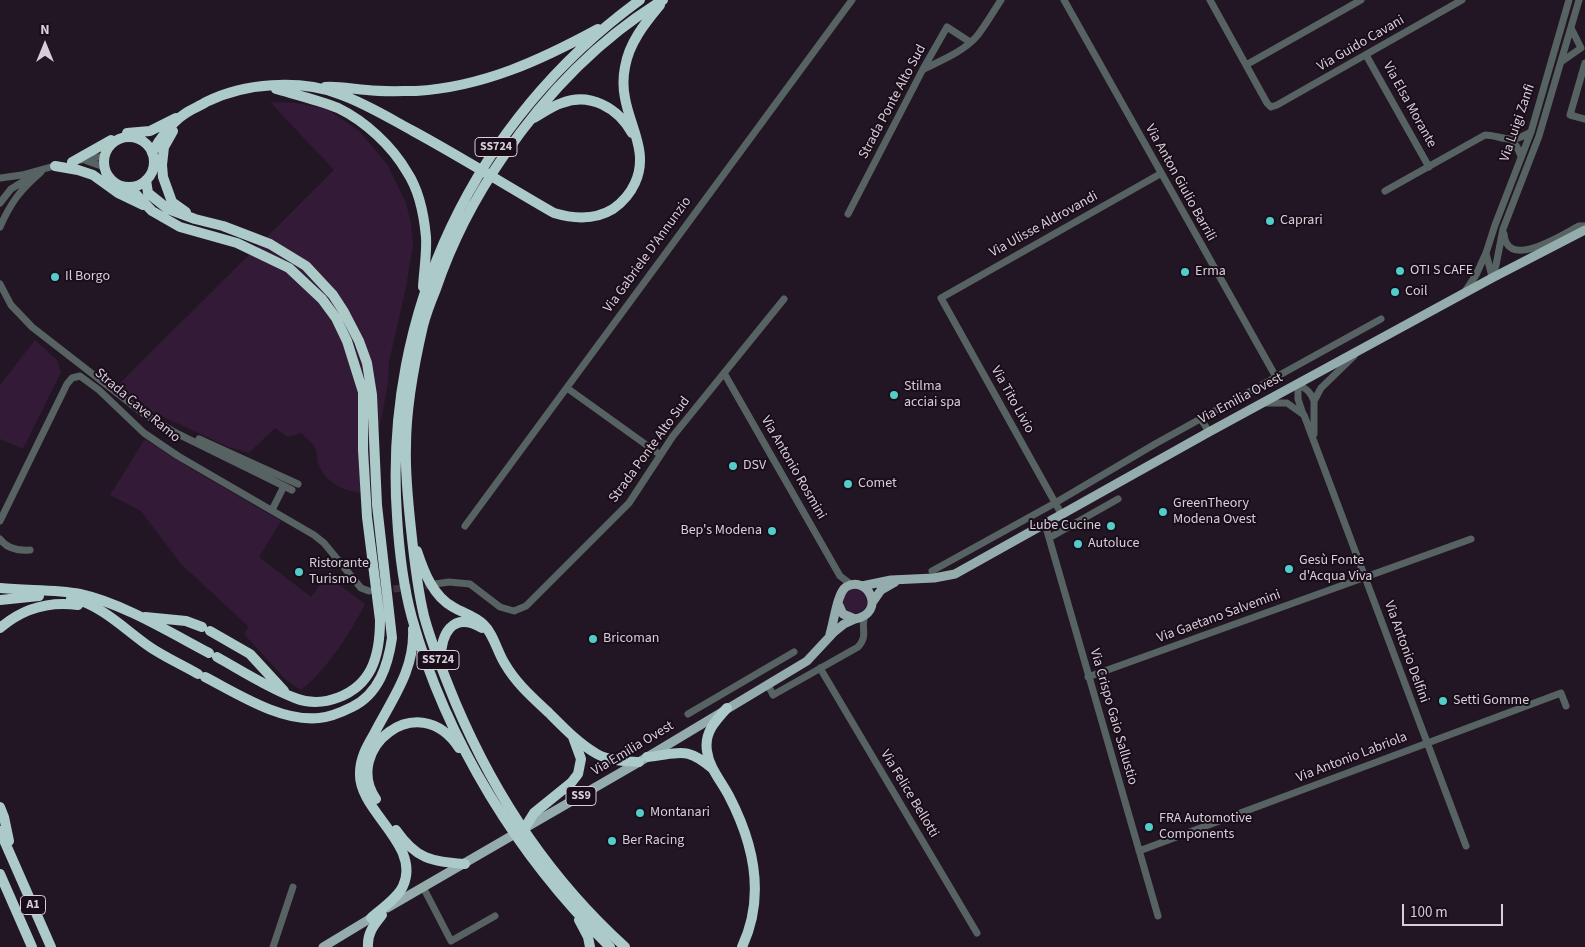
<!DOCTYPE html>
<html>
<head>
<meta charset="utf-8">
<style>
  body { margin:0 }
  #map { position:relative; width:1585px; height:947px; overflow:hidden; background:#221624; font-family:"Source Sans 3",sans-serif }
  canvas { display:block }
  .north { position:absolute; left:20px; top:20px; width:50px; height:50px; -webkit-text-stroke:4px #190d1a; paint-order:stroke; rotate:0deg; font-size:14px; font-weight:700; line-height:20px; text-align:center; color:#d7ced8 }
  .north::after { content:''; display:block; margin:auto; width:18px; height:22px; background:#d7ced8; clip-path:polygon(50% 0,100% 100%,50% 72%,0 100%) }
  .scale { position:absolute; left:1402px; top:904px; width:101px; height:22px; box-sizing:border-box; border:2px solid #d7ced8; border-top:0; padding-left:6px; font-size:15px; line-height:18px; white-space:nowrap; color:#d7ced8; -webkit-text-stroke:4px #190d1a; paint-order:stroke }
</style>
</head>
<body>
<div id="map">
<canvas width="1585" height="947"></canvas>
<div class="north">N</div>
<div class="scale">100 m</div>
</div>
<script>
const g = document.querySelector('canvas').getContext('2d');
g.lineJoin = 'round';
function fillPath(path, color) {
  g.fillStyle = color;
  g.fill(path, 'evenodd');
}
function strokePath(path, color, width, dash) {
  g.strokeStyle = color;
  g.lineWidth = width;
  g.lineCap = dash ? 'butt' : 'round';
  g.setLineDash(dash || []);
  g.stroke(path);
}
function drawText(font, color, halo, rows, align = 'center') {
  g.font = font + ' "Source Sans 3",sans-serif';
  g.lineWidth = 4;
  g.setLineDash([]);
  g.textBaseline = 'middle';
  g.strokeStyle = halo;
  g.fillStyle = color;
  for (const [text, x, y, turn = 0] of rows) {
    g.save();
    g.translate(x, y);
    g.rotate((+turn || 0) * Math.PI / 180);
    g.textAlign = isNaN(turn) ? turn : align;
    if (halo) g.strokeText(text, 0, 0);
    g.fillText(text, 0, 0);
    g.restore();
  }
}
fillPath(new Path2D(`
  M270,102L296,103L327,109L359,131L387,164L406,203L411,223L413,245L406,287L389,362L388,383L382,416L375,441L371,483L366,493C346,493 325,483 318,463C317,458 317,451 315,447C312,442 305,437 301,433L288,437L275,428L249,453L229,447L144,408L117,386L334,170Z
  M35,340L57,360L61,372L23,449L0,439V385Z
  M145,439L185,465L281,521L259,557L311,597L326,577L334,581L365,604C350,634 327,669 301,690L286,680L244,634L249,627L181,564L141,511L110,495Z
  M843 601a12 12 0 1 1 24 0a12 12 0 1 1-24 0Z`), '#331a36');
strokePath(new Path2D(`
  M383,590L434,585`), '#3d323f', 7, [7, 3.5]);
strokePath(new Path2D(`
  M1064,0L1276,377
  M1210,0L1267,103L1271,107L1277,105L1462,0
  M1366,55L1429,167
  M1561,62L1581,48L1571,28
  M1585,63L1570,115L1585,119
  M1246,65L1361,0
  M924,69C942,60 963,52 977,36C986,25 993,12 1001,0
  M1511,139L1517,147L1521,156
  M81,160L104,156
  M87,161L104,167
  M0,178L22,175L58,165
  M1385,191L1485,135C1494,135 1502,139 1511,139C1518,140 1525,135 1531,132
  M0,203L11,189L32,176
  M848,214L923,69L947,27L970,42
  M0,227C11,202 21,189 41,172
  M1504,234C1507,271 1563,234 1579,226H1585
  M1486,253L1492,277
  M1492,278L1496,265L1503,229L1539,136L1579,0
  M0,284L11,305L32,327L144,414L176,433L292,490
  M1464,293L1476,275L1486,253L1495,225L1531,132L1569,0
  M724,373L840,576L852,585
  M567,388L659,454
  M1263,403H1287L1304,415L1466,846
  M1303,414L1298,399V385C1306,388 1311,392 1314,401
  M1201,419L1209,432
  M1314,434V401L1321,388L1354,356
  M199,439L298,484
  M272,510L284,486
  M1062,515L941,298L1160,174
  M0,521L67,384L72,378L80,376L99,390L144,433L178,456L314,535L324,543L361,588L369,591
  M1045,524L1158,916
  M465,526L852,0
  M1049,538L1118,499
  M0,539C7,549 18,551 30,550
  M932,571L1055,503L1155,444L1381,319
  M435,584L449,582L470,584L500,607L514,611L526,606L629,503L673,436L784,299
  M820,668L977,933
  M1088,677L1471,539
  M768,685L773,695L858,647C869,635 860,628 865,615
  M688,714L794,652
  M1139,851L1561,693L1566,706
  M423,887L451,941L495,916
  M273,947L293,887`), '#576362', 7);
strokePath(new Path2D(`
  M862,586L891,580L934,578L955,574L1209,432L1492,278L1585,230
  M872,603L881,590L895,582
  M830,634C834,622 837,593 846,587C868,574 887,613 855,619L843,614L838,603
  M387,908L639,762L807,661L834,632L844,624L855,619
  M323,947L376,915`), '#94acab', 9);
strokePath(new Path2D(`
  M325,87C340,86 352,89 367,90C383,92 400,91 416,91C483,87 541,60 598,29
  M276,89C297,95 318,100 338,108C365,121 392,146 407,172C419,190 424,215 426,237C427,253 424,270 423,287
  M534,118C543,113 552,106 562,103C590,92 618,108 632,133
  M173,131L164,147L162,165L163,177L172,202L186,212
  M127,133L150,131L176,118
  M104 162a25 25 0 1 1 50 0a25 25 0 1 1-50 0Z
  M152,153C159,139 172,122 186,113C192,109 200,106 206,102C244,83 299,79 339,94C365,103 389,118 413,131C461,157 507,186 554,213C574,219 595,220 613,209C623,202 630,194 635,183C649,153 630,127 625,98C623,88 623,77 625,67C629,43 645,23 660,5
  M72,162L111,140
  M55,166L78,170L93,175L118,193L143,205
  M146,180L148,193L168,209L195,219L223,226L270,244L306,266L333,295L344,312L359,341L367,363L372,395L377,505L392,638C388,665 379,694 352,707C342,712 331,717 319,718C281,722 238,694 205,677
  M129,187L152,211L180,227L237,243L289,268L322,299L336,318L347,341L363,392V450L367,517L380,620C380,636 379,653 371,669C358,695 323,709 295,698C268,688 242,671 217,657
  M417,551C424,572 433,596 453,607C463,613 475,616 483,624C494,634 497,652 505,664C516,683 532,697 548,712C563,727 579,744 597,754C609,761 625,761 639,762
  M0,588C27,591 54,589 80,594C122,603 171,633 209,653
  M71,598C101,605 122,627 147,645C162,656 181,664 198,674
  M0,600L39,596
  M145,617L186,621L202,627
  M0,628C22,609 49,601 78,605
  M210,631L250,654L284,691
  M441,662C440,635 452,610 482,628
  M727,708C715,721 704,733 707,751C709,768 722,782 729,796C754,844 766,896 742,947
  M647,757C679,754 685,745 713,769
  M376,799C342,750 418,686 459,748
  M0,807L4,817L9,841
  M524,829L534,813L571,783L578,774L581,759L573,737
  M396,830C417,860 431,861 465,864
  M0,831L51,947
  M0,874L32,947
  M371,918C381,909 398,898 403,886C422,845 358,811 360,773C360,758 367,746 374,734C392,699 415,670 413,629
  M579,920L588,937L590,947
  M368,947C367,933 374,925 382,915
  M610,947C519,858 447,742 412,618C403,585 399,550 397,516C383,311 475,120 640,0
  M625,947C551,880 495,796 456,704C444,675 432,646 424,616C417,587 414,558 411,529C408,501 405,474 406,446C406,406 414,365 423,326C426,314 431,301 436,289C452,242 474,199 503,157C546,94 597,40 663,0`), '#accac8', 10);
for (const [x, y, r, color] of [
  [1270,221,5,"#53cdc9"],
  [1400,271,5,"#53cdc9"],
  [1185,272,5,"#53cdc9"],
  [55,277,5,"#53cdc9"],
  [1395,292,5,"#53cdc9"],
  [894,395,5,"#53cdc9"],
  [733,466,5,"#53cdc9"],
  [848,484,5,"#53cdc9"],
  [1163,512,5,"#53cdc9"],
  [1111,526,5,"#53cdc9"],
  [772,531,5,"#53cdc9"],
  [1078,544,5,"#53cdc9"],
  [1289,569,5,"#53cdc9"],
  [299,572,5,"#53cdc9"],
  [593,639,5,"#53cdc9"],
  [1443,701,5,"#53cdc9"],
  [640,813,5,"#53cdc9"],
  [1149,827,5,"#53cdc9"],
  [612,841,5,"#53cdc9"]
]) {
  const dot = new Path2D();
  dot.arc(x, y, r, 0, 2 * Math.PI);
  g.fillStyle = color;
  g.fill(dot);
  strokePath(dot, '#190d1a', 2);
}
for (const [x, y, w] of [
  [496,147,42],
  [438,660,42],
  [581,796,30],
  [33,905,25]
]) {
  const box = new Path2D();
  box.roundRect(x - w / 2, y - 9.5, w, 19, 4);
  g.fillStyle = '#190d1a';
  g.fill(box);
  strokePath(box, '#d7ced8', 1);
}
drawText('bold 12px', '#d7ced8', null, [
  ["SS724",496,147],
  ["SS724",438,660],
  ["SS9",581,796],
  ["A1",33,905]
]);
drawText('14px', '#d7ced8', '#190d1a', [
  ["Via Guido Cavani",1361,44,-30],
  ["Strada Ponte Alto Sud",893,102,-62],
  ["Via Elsa Morante",1409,105,61],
  ["Via Luigi Zanfi",1518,123,-71],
  ["Via Anton Giulio Barrili",1180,183,61],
  ["Via Ulisse Aldrovandi",1044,225,-29],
  ["Via Gabriele D'Annunzio",648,255,-54],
  ["Via Emilia Ovest",1241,399,-28],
  ["Via Tito Livio",1012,400,61],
  ["Strada Cave Ramo",137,406,40],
  ["Strada Ponte Alto Sud",650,450,-54],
  ["Via Antonio Rosmini",793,468,60],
  ["Via Gaetano Salvemini",1219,617,-20],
  ["Via Antonio Delfini",1406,652,70],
  ["Via Crispo Gaio Sallustio",1113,717,74],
  ["Via Emilia Ovest",633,749,-31],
  ["Via Antonio Labriola",1352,758,-21],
  ["Via Felice Bellotti",909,794,59]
]);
drawText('14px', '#d7ced8', '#190d1a', [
  ["Caprari",1280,221],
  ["OTI S CAFE",1410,271],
  ["Erma",1195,272],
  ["Il Borgo",65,277],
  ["Coil",1405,292],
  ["Stilma",904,387],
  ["acciai spa",904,403],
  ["DSV",743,466],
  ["Comet",858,484],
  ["GreenTheory",1173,504],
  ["Modena Ovest",1173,520],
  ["Lube Cucine",1101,526,"right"],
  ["Bep's Modena",762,531,"right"],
  ["Autoluce",1088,544],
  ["Gesù Fonte",1299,561],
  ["d'Acqua Viva",1299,577],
  ["Ristorante",309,564],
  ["Turismo",309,580],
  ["Bricoman",603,639],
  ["Setti Gomme",1453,701],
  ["Montanari",650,813],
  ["FRA Automotive",1159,819],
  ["Components",1159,835],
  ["Ber Racing",622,841]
], 'left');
</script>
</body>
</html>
